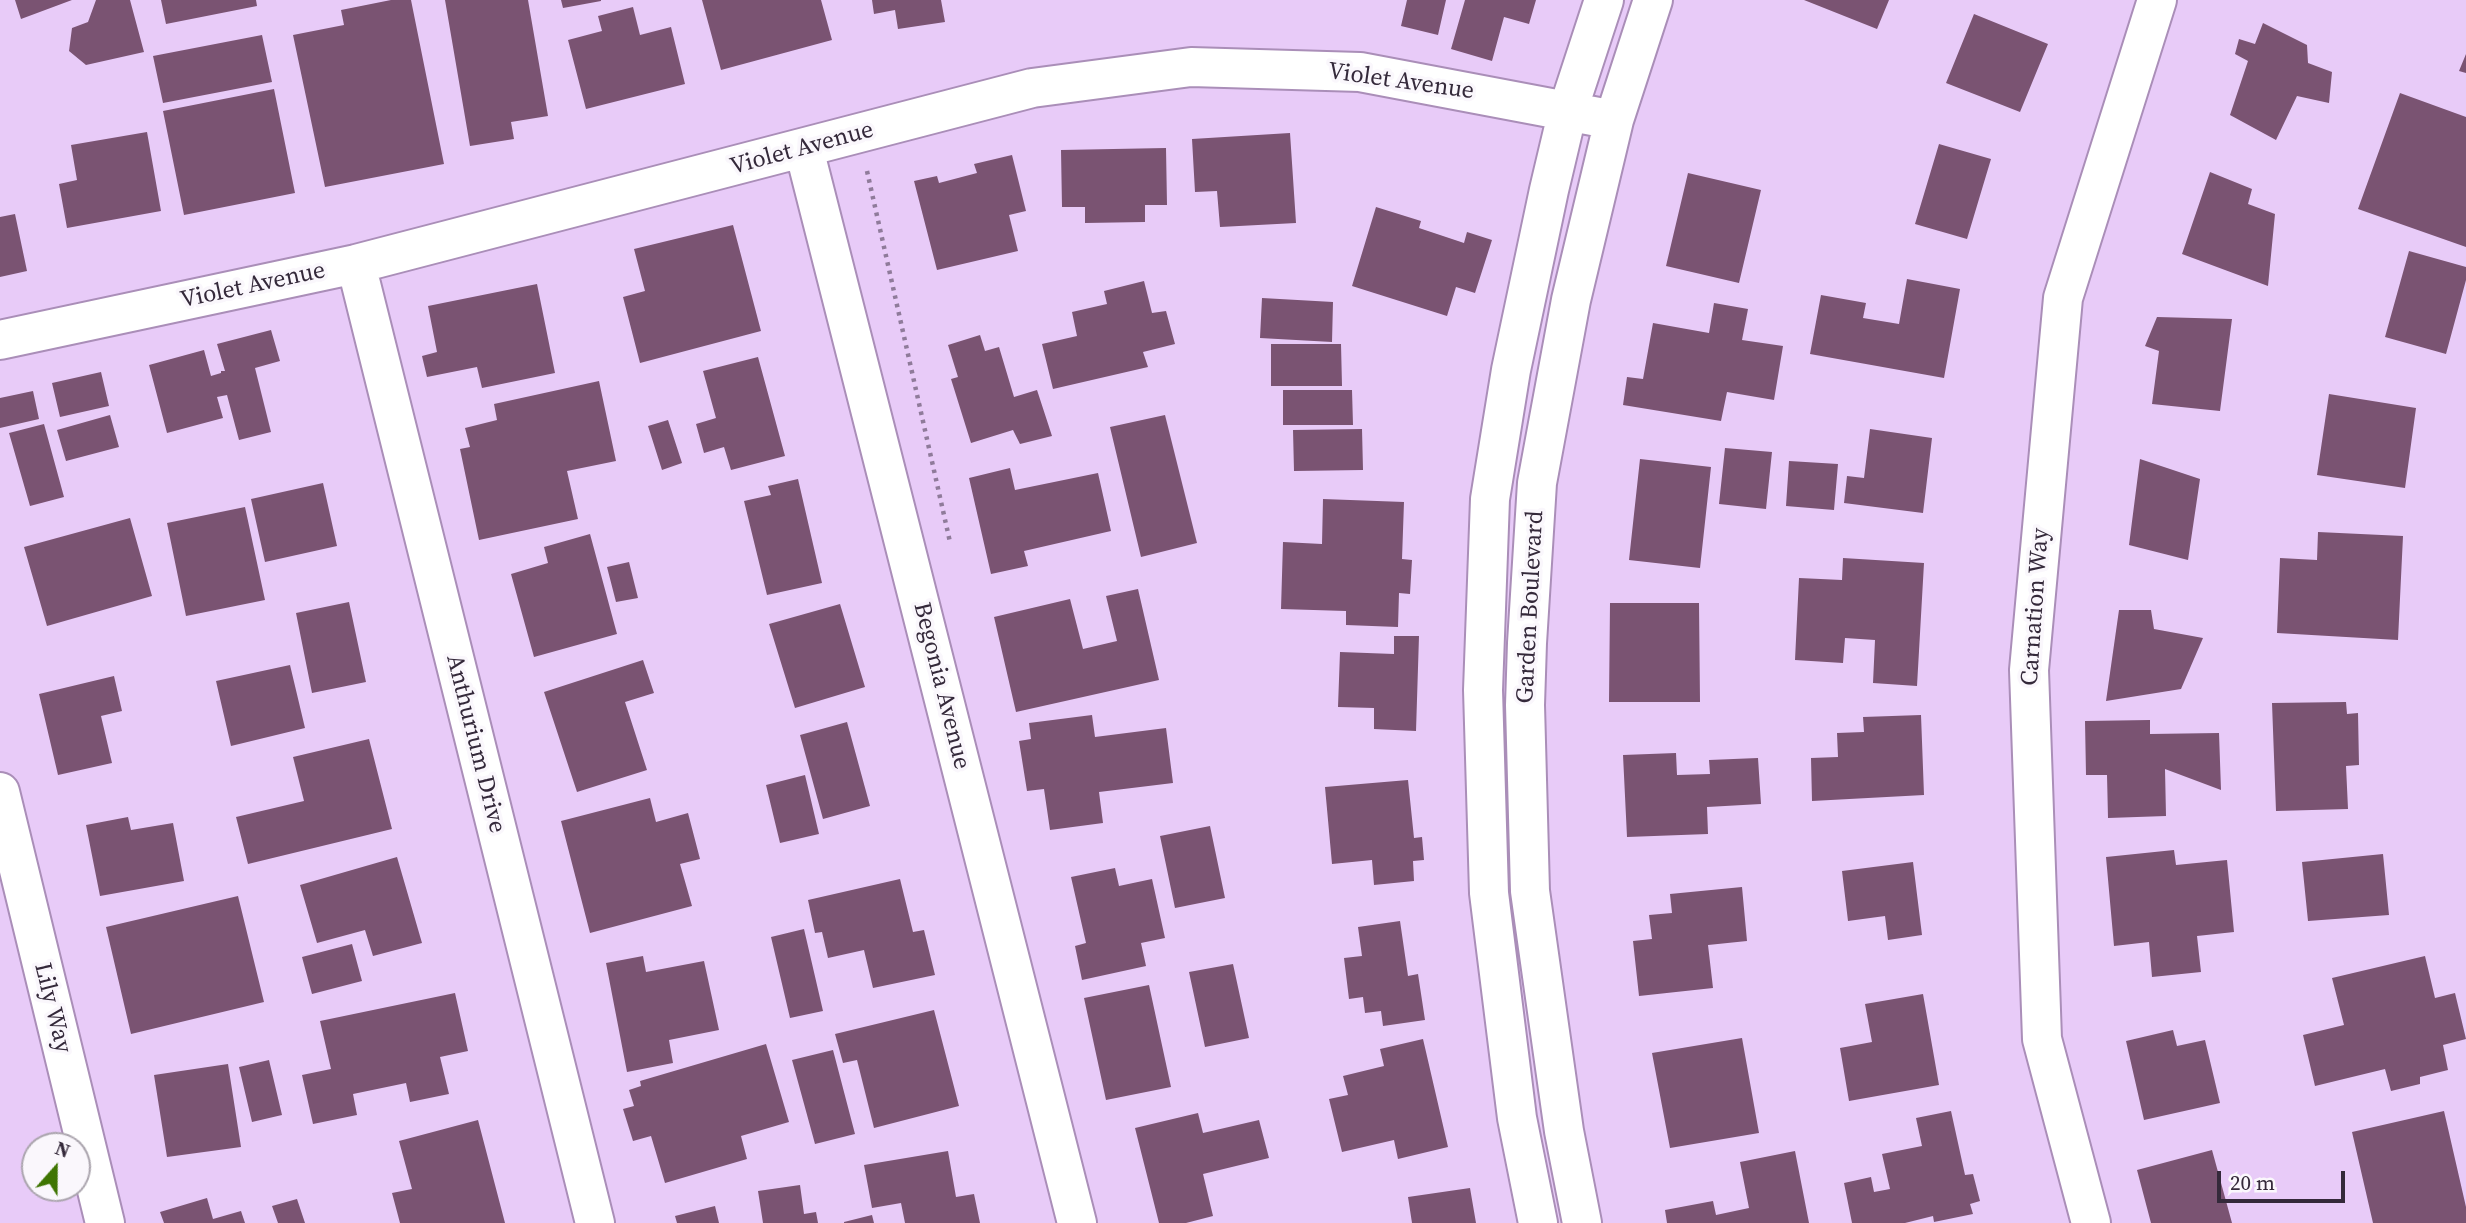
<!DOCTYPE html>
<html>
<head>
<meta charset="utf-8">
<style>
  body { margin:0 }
  #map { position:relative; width:2466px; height:1223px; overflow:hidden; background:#e8cbf8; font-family:"Source Serif 4",serif }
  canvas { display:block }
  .north { position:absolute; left:21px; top:1132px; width:70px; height:70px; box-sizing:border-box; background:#faf7fc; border:2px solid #aba5ae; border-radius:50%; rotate:21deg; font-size:19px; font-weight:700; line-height:28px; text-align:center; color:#34293a }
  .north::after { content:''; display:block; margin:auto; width:24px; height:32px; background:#3f7502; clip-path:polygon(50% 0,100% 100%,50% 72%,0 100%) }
  .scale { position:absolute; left:2217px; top:1171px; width:128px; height:32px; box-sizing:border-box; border:4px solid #34293a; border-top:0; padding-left:9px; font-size:21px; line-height:24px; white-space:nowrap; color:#34293a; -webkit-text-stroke:5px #faf7fc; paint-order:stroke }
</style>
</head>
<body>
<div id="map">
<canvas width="2466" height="1223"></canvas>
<div class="north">N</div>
<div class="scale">20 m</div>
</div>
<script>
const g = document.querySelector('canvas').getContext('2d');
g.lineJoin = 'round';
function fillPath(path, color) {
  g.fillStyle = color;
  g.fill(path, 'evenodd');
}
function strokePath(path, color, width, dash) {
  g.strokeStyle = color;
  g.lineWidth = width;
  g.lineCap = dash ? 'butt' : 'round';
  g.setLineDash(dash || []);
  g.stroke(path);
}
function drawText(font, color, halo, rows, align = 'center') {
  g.font = font + ' "Source Serif 4",serif';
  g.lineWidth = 7;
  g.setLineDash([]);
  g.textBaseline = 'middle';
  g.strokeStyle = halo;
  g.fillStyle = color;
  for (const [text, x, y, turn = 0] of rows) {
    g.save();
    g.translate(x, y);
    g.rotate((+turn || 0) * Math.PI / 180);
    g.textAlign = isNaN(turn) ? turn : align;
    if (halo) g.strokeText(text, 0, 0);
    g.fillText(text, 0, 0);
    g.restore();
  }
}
fillPath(new Path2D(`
  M15,0H72L21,19Z
  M96,0H130L144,52L86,65L69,51L72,28L88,22Z
  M161,0H256L257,6L166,24Z
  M391,0H411L444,164L325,187L293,35L344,25L341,10Z
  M445,0H528L548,116L511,122L514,139L470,146Z
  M561,0H601V1L563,8Z
  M702,0H821L832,40L721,70Z
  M872,0H941L945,22L898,29L895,10L874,14Z
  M1407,0H1446L1438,35L1401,26Z
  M1465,0H1536L1529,24L1504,17L1492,61L1451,49Z
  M1804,0H1889L1877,29Z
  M633,7L640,35L671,27L685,84L586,109L568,40L602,31L598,16Z
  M1974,14L2048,44L2020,112L1946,83Z
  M2263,23L2307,45L2308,63L2332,72L2329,103L2297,96L2276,140L2230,115L2248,61L2235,54L2239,39L2255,44Z
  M262,35L272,82L163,103L153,56Z
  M2466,54V73L2459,71Z
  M274,89L295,193L184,215L163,111Z
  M2400,93L2466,117V247L2358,209Z
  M147,132L161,211L67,228L59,184L77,180L71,145Z
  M1290,133L1296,223L1220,227L1217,191L1195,192L1192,139Z
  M1939,144L1991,159L1967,239L1915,224Z
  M1166,148L1167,205H1145V222L1085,223V207H1062L1061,150Z
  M1012,155L1026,211L1009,215L1018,251L937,270L914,181L937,176L939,183L977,173L974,164Z
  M2210,172L2252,189L2248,204L2275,214L2268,286L2182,254Z
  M1688,173L1761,190L1739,283L1666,266Z
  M1376,207L1421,221L1419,228L1464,243L1467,232L1492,240L1475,293L1456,287L1447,316L1352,286Z
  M15,214L27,271L0,277V217Z
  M733,225L761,331L640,363L623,297L645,291L634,249Z
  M2409,251L2466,267V280L2446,354L2385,337Z
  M1907,279L1960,289L1944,378L1810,354L1821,295L1866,303L1863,318L1899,324Z
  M1144,281L1152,313L1166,311L1175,344L1143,352L1148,367L1053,389L1042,344L1077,336L1072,312L1107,304L1104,291Z
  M537,284L555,373L482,388L477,367L427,377L422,356L437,352L428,306Z
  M1262,298L1333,302L1332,342L1260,338Z
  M1714,303L1748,309L1742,340L1783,346L1774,400L1727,392L1721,421L1623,405L1627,377L1643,379L1653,323L1709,333Z
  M2157,317L2232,319L2220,411L2152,404L2159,351L2145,346Z
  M271,330L280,361L255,368L271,432L239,440L227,395L217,397L223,418L167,433L149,365L204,350L211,376L221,373V371H225L217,344Z
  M980,335L985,351L999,347L1014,397L1037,390L1052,436L1020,444L1013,430L971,443L951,379L958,377L948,345Z
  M1271,344H1341L1342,386H1271Z
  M758,357L785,456L731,470L724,447L704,453L696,424L716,418L703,371Z
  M101,372L109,406L60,417L52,383Z
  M599,381L616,461L567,471L578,519L479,540L460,449L470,447L465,428L497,420L494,404Z
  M1283,390H1352L1353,425H1283Z
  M33,391L39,419L0,428V398Z
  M2329,394L2416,408L2405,488L2317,475Z
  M110,415L119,447L66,461L57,430Z
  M1165,415L1197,543L1141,557L1110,427Z
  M668,420L682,463L662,470L648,426Z
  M44,424L64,497L30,506L9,433Z
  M1362,429L1363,470L1294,471L1293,430Z
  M1870,429L1932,438L1923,513L1844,503L1847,476L1864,478Z
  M1725,448L1772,452L1766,509L1719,504Z
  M1640,459L1711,467L1700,568L1629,560Z
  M2140,459L2200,479L2188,560L2129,545Z
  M1789,461L1838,464L1834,510L1786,506Z
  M1010,468L1015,490L1098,473L1111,531L1024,551L1028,566L991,574L969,478Z
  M798,479L822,583L767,595L744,501L771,495L768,486Z
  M323,483L337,546L265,562L251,499Z
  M1323,499L1404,502L1402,559L1412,560L1410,594L1399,593L1398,627L1346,625V611L1281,609L1283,542L1322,544Z
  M245,507L265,600L186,616L167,523Z
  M130,518L152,596L47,626L24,547Z
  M2318,532L2403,536L2398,640L2277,633L2280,558L2317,560Z
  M590,534L617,634L534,657L511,574L548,563L544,547Z
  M1843,558L1924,563L1917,686L1873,683L1875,640L1845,638L1843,663L1795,660L1799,578L1842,580Z
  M629,562L638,598L616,602L607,567Z
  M1138,589L1159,680L1016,712L994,617L1070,599L1083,649L1117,641L1106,596Z
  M349,602L366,682L312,693L296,613Z
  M1610,603H1699L1700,702H1609Z
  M840,604L865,687L795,708L769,624Z
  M2119,610H2151L2154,629L2203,638L2181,689L2106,701Z
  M1394,636H1419L1416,731L1374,729V708L1338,707L1340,652L1394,654Z
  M643,660L654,693L625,702L647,770L577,792L544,692Z
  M290,665L305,728L231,746L216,681Z
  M114,676L122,711L101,716L112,763L58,775L39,694Z
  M2346,702L2347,714L2358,713L2359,765L2346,766L2348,809L2276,811L2272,703Z
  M1092,715L1095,737L1166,728L1173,783L1099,792L1103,823L1050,830L1044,789L1027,791L1019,741L1031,739L1029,723Z
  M1921,715L1924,795L1812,801L1811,758L1838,757L1837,733L1864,732L1863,717Z
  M2150,720V734L2219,733L2221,790L2165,769L2166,816L2108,818L2107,775H2086L2085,721Z
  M847,722L870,806L823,819L800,735Z
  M369,739L392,829L248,864L236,817L304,801L293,757Z
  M1676,753L1677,775L1710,774L1709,760L1758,758L1761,804L1707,807L1708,834L1627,837L1623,755Z
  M805,775L819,834L780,843L766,785Z
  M1408,780L1414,838L1422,837L1424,860L1413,861L1414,881L1374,885L1372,860L1332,864L1325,787Z
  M650,798L656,822L688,813L700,859L680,864L692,906L590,933L561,821Z
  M128,817L131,830L173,823L184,881L100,896L86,825Z
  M1210,826L1225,898L1175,908L1160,836Z
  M2174,850L2176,865L2227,860L2234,932L2197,936L2201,972L2152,977L2149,942L2114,946L2106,857Z
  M2383,854L2389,915L2308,921L2302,862Z
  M397,857L422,943L373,956L365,930L317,943L300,885Z
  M1913,862L1922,935L1888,940L1885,916L1848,921L1842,871Z
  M1115,868L1119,886L1152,879L1165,938L1141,943L1146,966L1082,980L1075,946L1086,943L1071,877Z
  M900,879L913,932L924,930L935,975L873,988L864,950L828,958L822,932L815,933L808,900Z
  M1742,887L1747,941L1708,945L1713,988L1639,996L1633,941L1652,939L1649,915L1672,913L1670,894Z
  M238,896L264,1002L131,1034L106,927Z
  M1400,921L1408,976L1418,974L1425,1020L1383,1026L1381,1011L1365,1013L1363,997L1349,999L1344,958L1362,956L1358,927Z
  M804,929L823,1011L790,1018L771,937Z
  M352,944L362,981L312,994L302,957Z
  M643,956L646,972L704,961L719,1030L669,1040L673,1063L627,1072L606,963Z
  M2425,956L2435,998L2455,993L2466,1039L2443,1045L2448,1070L2420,1077V1084L2391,1091L2385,1069L2315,1086L2303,1035L2344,1025L2332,978Z
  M1233,964L1249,1038L1205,1047L1189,972Z
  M1149,985L1171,1087L1106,1100L1084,998Z
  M455,993L468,1051L440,1057L449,1094L410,1102L406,1083L353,1094L357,1115L313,1124L302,1075L331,1069L320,1021Z
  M1923,994L1939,1085L1849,1101L1840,1048L1872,1042L1865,1004Z
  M934,1010L959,1106L874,1128L857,1060L843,1063L835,1034Z
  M2173,1030L2177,1046L2205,1040L2220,1103L2144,1120L2126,1041Z
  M1742,1038L1759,1133L1670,1148L1652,1053Z
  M1423,1039L1448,1147L1398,1159L1394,1140L1342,1152L1329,1099L1348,1095L1343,1076L1384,1066L1380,1049Z
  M766,1044L789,1122L741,1136L747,1159L665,1183L651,1136L633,1141L623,1109L634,1106L629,1090L641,1086L640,1081Z
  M833,1050L855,1134L815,1144L792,1060Z
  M269,1060L282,1115L252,1122L239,1067Z
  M228,1064L241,1147L167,1157L154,1075Z
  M1951,1111L1965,1175L1973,1174L1980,1201L1970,1204L1973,1214L1934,1222L1933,1216L1905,1223H1852L1844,1183L1871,1177L1874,1192L1890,1189L1882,1154L1922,1146L1916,1118Z
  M2444,1111L2466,1207V1223H2373L2352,1132Z
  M1198,1113L1203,1133L1259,1120L1269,1158L1203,1174L1213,1216L1186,1223H1159L1135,1128Z
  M478,1120L505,1223H400L392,1193L412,1189L399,1141Z
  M2212,1150L2232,1223H2151L2137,1170Z
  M948,1151L956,1197L974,1194L980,1223H905L901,1203L872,1208L864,1165Z
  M1795,1151L1809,1223H1667L1665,1210L1713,1201L1716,1215L1749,1208L1740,1162Z
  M800,1185L804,1214L816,1212L818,1223H763L758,1191Z
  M1470,1188L1476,1223H1412L1408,1197Z
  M207,1198L213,1219L241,1211L245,1223H164L160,1212Z
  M297,1199L305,1223H278L272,1206Z
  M715,1206L719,1223H677L675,1216Z
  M872,1215L874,1223H844V1222Z`), '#7a5372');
const minor = new Path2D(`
  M804,149L1077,1223
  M356,264L595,1223
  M0,340L356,264L1032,88L1191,67L1360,72L1614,120
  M0,792L105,1223
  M1538,1223L1517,1118L1489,893L1483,690L1490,499L1511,370L1549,190L1568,110L1604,0
  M1582,1223L1564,1131L1530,891L1525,705L1527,643L1537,483L1571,300L1614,120L1653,0
  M2091,1223L2042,1039L2029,670L2063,298L2157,0`);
strokePath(minor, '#aa8eb8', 42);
strokePath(new Path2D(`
  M867,171L950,542`), '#8f7b9a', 4.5, [3.5, 5]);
strokePath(minor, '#fff', 38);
drawText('24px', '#34293a', '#faf7fc', [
  ["Violet Avenue",1401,82,8],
  ["Violet Avenue",802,149,-15],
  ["Violet Avenue",253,286,-12],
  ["Garden Boulevard",1531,607,-87],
  ["Carnation Way",2036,607,-86],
  ["Begonia Avenue",941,686,76],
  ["Anthurium Drive",475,744,76],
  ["Lily Way",52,1008,76]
]);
</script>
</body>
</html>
